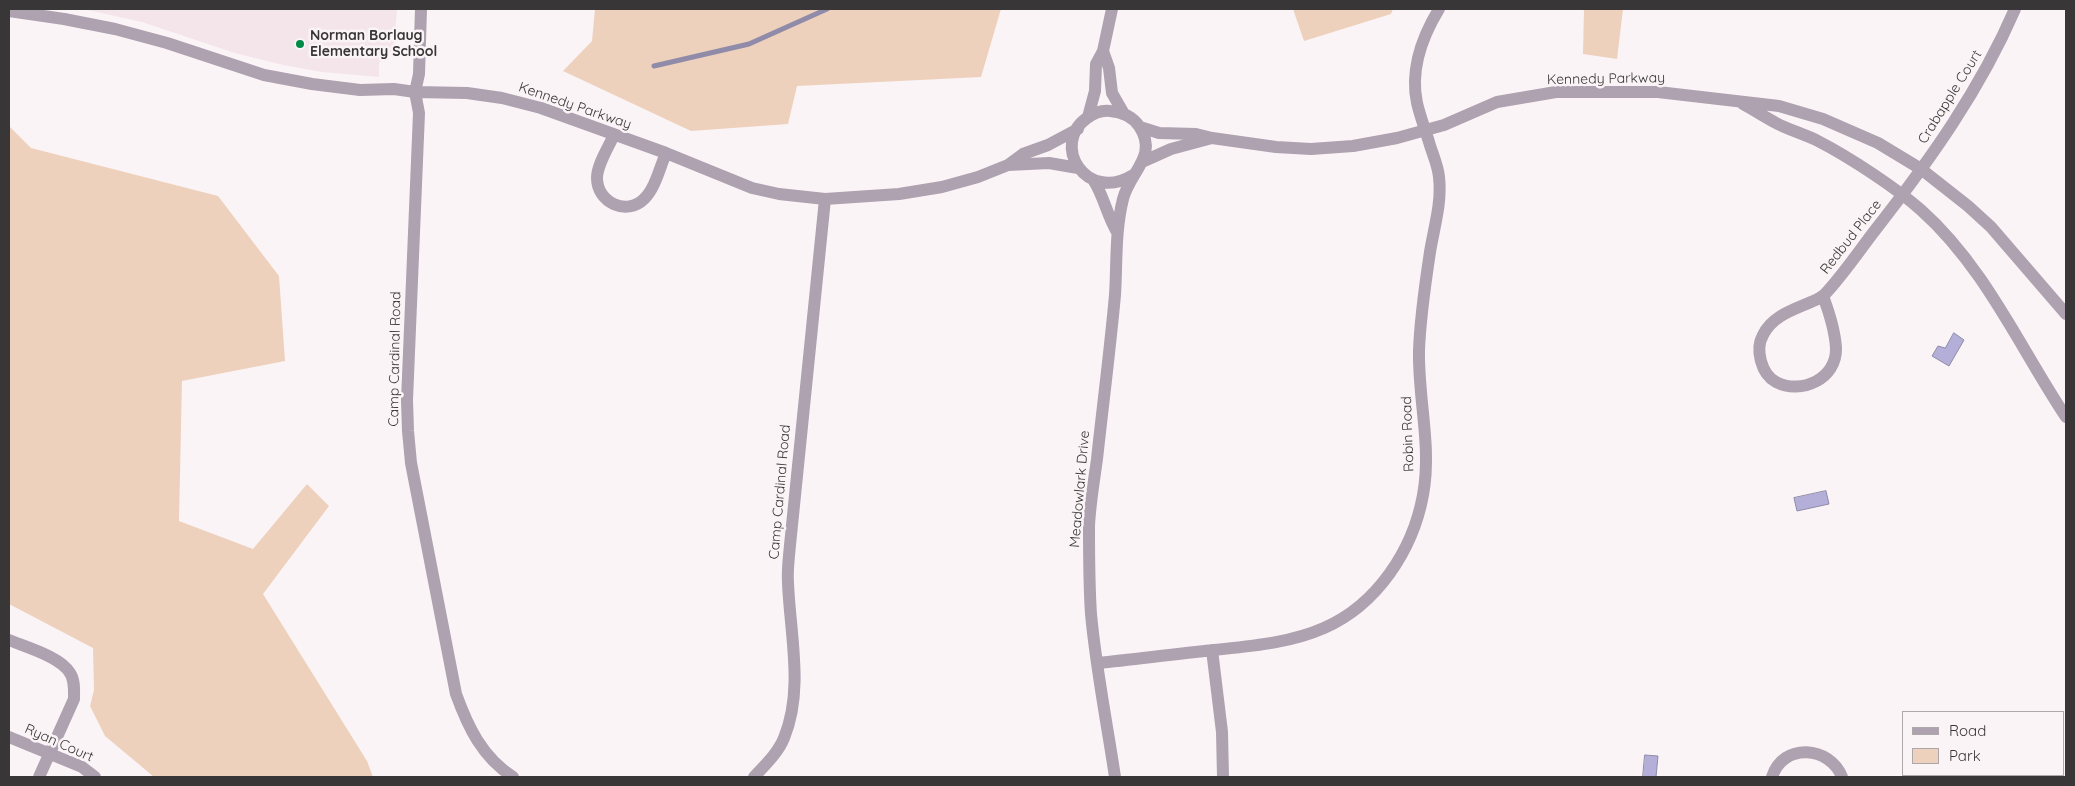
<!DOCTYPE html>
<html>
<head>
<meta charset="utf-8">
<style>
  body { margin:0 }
  #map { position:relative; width:2075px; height:786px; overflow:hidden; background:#fbf4f6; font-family:Quicksand,sans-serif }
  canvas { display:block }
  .frame { position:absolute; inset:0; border:10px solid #383637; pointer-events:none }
  .legend { position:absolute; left:1902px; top:711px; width:162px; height:65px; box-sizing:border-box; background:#fbf4f6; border:1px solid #ada8aa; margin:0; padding:6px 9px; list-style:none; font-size:15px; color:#383637 }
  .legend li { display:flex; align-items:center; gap:10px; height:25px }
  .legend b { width:25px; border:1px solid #ada8aa }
</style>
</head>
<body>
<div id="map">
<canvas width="2075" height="786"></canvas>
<div class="frame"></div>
<ul class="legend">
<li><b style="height:6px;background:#aea1b0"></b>Road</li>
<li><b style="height:14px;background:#edd1bc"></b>Park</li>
</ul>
</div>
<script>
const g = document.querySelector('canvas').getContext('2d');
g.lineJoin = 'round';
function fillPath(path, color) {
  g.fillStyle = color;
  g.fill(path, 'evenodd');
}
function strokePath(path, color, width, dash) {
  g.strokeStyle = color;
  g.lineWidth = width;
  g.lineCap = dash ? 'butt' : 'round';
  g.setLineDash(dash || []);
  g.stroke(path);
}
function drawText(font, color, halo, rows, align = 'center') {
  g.font = font + ' Quicksand,sans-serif';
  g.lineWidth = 5;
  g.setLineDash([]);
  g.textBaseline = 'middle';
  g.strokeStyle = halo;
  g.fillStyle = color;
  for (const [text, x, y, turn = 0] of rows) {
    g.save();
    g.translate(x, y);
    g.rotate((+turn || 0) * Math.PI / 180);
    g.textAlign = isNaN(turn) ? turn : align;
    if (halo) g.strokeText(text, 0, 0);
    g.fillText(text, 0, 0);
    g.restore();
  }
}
fillPath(new Path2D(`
  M83,9H397L394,48L379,63V77L322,72L283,65L235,53L142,22Z`), '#f4e5ea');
fillPath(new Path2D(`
  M595,9H1001L981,77L797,86L788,124L691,131L563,71L592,41Z
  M1293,9H1393L1391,14L1304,41Z
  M1584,9H1623L1617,59L1583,54Z
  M9,126L31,148L218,196L279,276L285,361L182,381L179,521L253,549L307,484L329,506L263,594L367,761L373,777H154L105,736L90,706L94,690L93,648L9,604Z`), '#edd1bc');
const water = new Path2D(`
  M1954,333L1964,340L1949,366L1932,356L1938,346L1945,348Z
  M1826,491L1829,504L1797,511L1794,498Z
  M1645,755L1658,756L1656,777H1643Z`);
fillPath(water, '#b4afd9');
strokePath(water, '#8f8ba8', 1);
strokePath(new Path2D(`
  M654,66L749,44L827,9`), '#8f8ba8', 5);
strokePath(new Path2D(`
  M421,9L419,74L415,92L419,113L407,400L408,431L411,463L456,694C468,727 482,757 513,777
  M9,11L64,19L115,29L167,43L264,75L312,84L360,90L394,89L415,92L467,93L502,98L541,108L666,153L752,188L779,194L825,199L899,194L942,187L978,177L1008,165L1023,154L1048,145L1078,129
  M1103,51L1109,68L1112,93L1124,114
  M1743,104C1754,110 1765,117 1776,123C1789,130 1804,134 1818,141C1849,157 1895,187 1921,210C1985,267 2020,348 2066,417
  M1088,117L1095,91L1096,64L1103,51L1112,9
  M1140,127L1159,133L1196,134L1212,138L1276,147L1311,149L1353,146L1397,138L1444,125L1497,102L1556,92H1658L1779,106L1823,119L1878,143L1921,169L1968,206L1991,227L2066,314
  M614,135C608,148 597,165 597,178C597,203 627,216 644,199C655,189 660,167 666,153
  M1142,162L1171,149L1212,138
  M1008,165L1049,163L1078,168
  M1094,181C1104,197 1107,215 1117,232
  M1823,296C1829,312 1835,331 1836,348C1837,379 1801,395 1776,382C1761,374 1755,349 1763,335C1772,316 1793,310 1811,302C1816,300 1821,298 1825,294C1843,275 1859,251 1876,229C1930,160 1980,90 2015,9
  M9,640C26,647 61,657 70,673C75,680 74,691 74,699L39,777
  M1212,650L1222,732L1223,777
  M1098,663C1136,659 1175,654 1214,650C1252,646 1290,643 1324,628C1377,605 1413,550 1423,495C1432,447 1418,399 1419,351C1420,318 1425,285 1430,252C1434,227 1442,203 1439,177C1438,165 1432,153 1429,142C1425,129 1420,116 1417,103C1410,70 1422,37 1439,9
  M9,737L82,767L95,777
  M754,777C765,765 778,753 784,738C804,690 790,634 788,583C787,570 789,557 790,545L825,199
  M1115,777C1107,723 1096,669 1091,614C1089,585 1089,555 1089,526C1090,504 1094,481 1097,459C1103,404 1110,350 1115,295C1117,263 1115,231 1123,199C1130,171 1159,156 1139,126C1132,116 1122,112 1110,111C1102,110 1094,113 1087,118C1050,144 1086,204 1133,175
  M1772,777C1783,742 1830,746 1842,777`), '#aea1b0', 12);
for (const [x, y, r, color] of [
  [300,44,5,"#008a48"]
]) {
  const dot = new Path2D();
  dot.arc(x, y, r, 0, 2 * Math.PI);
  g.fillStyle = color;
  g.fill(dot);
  strokePath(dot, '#fbf4f6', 2);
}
drawText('bold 14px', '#383637', '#fbf4f6', [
  ["Norman Borlaug",310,36],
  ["Elementary School",310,52]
], 'left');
drawText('14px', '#383637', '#fbf4f6', [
  ["Kennedy Parkway",1606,79,-1],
  ["Crabapple Court",1950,97,-58],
  ["Kennedy Parkway",575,106,19],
  ["Redbud Place",1851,237,-52],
  ["Camp Cardinal Road",395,359,-89],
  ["Robin Road",1408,434,-92],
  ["Meadowlark Drive",1080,489,-85],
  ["Camp Cardinal Road",780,492,-85],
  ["Ryan Court",59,743,24]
]);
</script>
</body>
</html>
